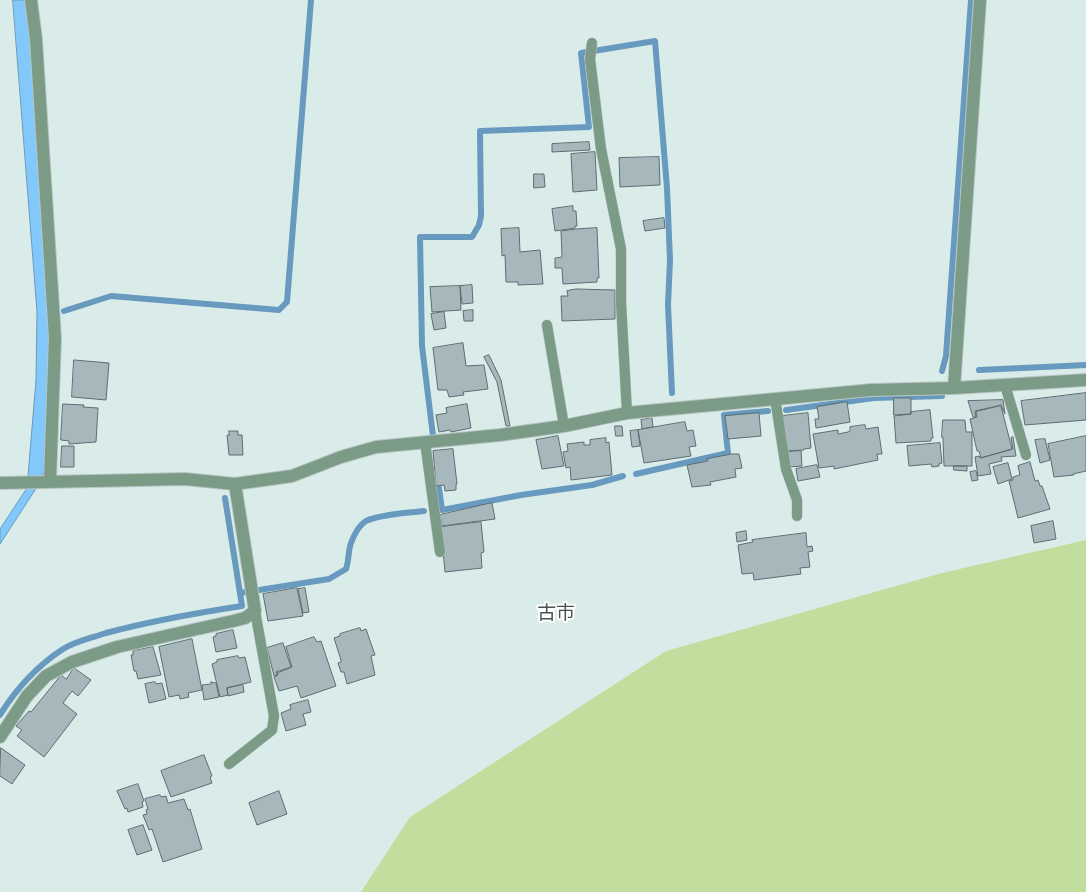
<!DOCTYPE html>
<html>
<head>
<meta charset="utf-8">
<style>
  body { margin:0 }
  canvas { display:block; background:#daece9 }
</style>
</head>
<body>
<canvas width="1086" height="892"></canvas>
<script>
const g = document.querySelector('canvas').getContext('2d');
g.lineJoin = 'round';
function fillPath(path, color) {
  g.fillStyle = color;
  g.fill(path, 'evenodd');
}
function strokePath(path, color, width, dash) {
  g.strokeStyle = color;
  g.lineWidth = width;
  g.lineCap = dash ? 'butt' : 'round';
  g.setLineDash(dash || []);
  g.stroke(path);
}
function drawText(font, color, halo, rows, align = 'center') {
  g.font = font + ' Poppins,"Noto Sans JP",sans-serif';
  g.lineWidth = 4;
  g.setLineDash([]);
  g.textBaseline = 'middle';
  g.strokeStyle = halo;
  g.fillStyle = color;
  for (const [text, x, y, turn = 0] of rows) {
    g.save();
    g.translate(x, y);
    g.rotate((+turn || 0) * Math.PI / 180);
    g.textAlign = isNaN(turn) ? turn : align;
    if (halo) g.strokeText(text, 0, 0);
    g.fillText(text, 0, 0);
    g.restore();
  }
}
fillPath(new Path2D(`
  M1086,540V892H361L410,817L666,651L942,573Z`), '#c1de9e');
const water = new Path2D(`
  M13,0H27L28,6L51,348L44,473L41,476L35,490L0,544V529L27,488L36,380L37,312Z`);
fillPath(water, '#82c8fb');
strokePath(water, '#679abe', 1);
strokePath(new Path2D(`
  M64,311L111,296L279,310L287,302L311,0
  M979,370L1086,365
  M942,371L946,356L971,0
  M786,410L874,398L942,396
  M433,436L422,346L420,237H472L479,225L481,216L480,131L589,127L581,53L655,41L667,188L670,260L668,305L672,393
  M636,474L728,453L724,415L768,411
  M439,488L442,510L521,495L592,485L623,476
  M240,593L329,579L346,569C349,561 348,551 351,543C354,535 359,525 366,521C381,514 408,513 424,511
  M0,715C16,689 37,666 63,649C76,641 92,638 106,633C151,621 196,613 242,606L225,498`), '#679abe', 6);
const building = new Path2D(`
  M589,142L590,150L552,152V144Z
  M595,152L597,190L573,192L571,154Z
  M659,157L660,185L620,187L619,158Z
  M534,174H544L545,187L534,188Z
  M573,206V211H576L577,226H575V228L555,231L552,209Z
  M664,218L665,228L645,231L643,221Z
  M519,228L520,252L540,250L543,284L518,285V282H506L505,255L502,256L501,229Z
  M597,228L599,278H597V282L563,284L562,268H555V258L562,257L561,231L576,229Z
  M472,285L473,303L462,304L460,286Z
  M460,286L461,310L432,312L430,287Z
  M576,289L615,290V319L562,321L561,296H568L567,291Z
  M473,310V321H464L463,311Z
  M444,312L446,328L434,330L431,314Z
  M463,343L466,366L484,365L488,389L463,392L464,395L449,397L447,390H438L433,348Z
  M489,355L501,380L510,426H506L497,382L484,357Z
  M74,360L109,363L106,400L72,397Z
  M1086,393V420L1025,425L1021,401Z
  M894,398H911V414L894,415Z
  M1003,400L1005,414L1001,405L975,411L976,417H973L968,401Z
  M847,402L850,422L816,428L815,419H819L817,407Z
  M63,404L84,405L83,407L98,408L96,442L69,444V441L61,440Z
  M467,404L471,428L451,432L450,430L439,432L436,415L447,413L446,408Z
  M1001,406L1012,449L981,458L979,451H977L970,419L977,417L976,412Z
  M930,410L933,438H931V441L896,443L894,416L911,414V412Z
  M759,413L761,436L728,439L725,416Z
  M808,413L811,448L804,449V450L786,451L783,416Z
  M652,418L653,427L642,429L641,420Z
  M943,420H965L966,432H972V466H944L943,437H942Z
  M685,422L687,431L693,430L696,446L689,447L691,456L644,463L638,430Z
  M865,425L866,429L878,427L882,454H877L878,460L834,469V466L819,468L813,434L838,430V434L848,432L850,431V427Z
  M615,426H622L623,436H616Z
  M638,430L640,446L632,447L630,431Z
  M229,431H238V435H242L243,455H229L227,435H229Z
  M558,436L564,466L542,469L536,440Z
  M1086,436V471L1073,474L1074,475L1054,477L1048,444Z
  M1013,437L1016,456L1001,457L1002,461L989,464L991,474L978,476L975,457L979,456L980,458L1013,449L1011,438Z
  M606,438V443L609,442L612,475L571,480L570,467L566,468L563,452L568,451L567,444L584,442V445H590V440Z
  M1045,439L1050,460L1040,463L1035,440Z
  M940,443L942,463L939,464V466L932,467L931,464L909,466L907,446Z
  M62,446H74V467H61Z
  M453,449L457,484H456V490L445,491L444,485L436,486L433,451Z
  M801,451L802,466L789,467L787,452Z
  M732,454H739L742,468L735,469L736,477L710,482L711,485L692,487L687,465L708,461L707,459Z
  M1030,462L1035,481L1038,480L1040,486H1042L1050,509L1018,518L1009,481L1013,480V477L1020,475L1018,466Z
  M1008,463L1012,479L998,484L993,467Z
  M817,465L820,477L798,481L796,469Z
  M954,466H967V471L954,470Z
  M976,471L978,480L972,481L970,472Z
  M492,503L495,519L442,526L440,515Z
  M1053,521L1056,539L1034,543L1031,526Z
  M481,522L484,552L481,553L482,568L445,572L441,527Z
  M746,531L747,540L737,542L736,533Z
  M806,533L807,547L812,546L813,551L808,552L810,567L800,568L801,574L754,580L753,573L742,574L738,545L753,542L752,540Z
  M297,588L303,616L268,621L263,594Z
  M305,588L309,612L303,613L298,589Z
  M360,628L361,631L366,629L375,655L371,656L375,675L347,684L344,672H341L338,663L341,662V660L334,638L340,636V634Z
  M233,630L237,648L216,652L213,637L216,636V634Z
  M314,637L317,642L321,641L336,686L301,698L297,686L279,691L274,677L278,675L277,673L292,667L286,647Z
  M192,639L202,690L188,693L189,697L180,699L179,695L169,697L159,647Z
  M283,643L291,667L276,672L277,675L274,676L267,648Z
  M153,647L161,675L138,679L136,671H134L131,655H133V651Z
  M238,656L239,658L245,657L251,682L227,688L228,695L220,697L212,664L217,662V660Z
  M74,668L91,680L78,696L72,691L63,703L77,714L44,757L17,736L22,730L16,726L29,711L31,712L61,675L66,679Z
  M155,682L156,684L162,683L166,699L149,703L145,684Z
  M211,682L216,683L219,697L204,700L202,685L211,684Z
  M243,685L244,692L228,696L227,688Z
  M308,700L311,712L303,714L306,725L286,731L281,713L291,709L290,705Z
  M1,748L25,765L12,784L0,776Z
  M204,755L212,776L210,777L212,783L171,797L161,771Z
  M138,784L144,801L142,802L143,807L128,812L127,808L125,809L117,791Z
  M279,791L287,814L257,825L249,803Z
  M160,795L161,797L166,796L168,803L184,799L188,810L190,809L202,849L163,862L152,829L149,830L143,815L147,814L146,810L148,809L145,799Z
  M143,825L152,850L137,855L128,830Z`);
fillPath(building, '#a7b8bc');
strokePath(building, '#5e6d71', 1);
const lane = new Path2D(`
  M592,43L590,59L601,149L621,249V302L627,413
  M547,325L564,426
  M1005,385L1026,455
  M775,398L786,469L797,500V516
  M425,442L440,552
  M229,764L272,730L274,716L255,611`);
const street = new Path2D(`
  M31,0L36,39L55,338L50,481
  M954,388L980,0
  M0,483L185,479L235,484L292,476L341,457L376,447L500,435L564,426L627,413L871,390L954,388L1086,380
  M0,737L27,696L46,676L72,662L117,647L233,621L245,618L255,611L235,484`);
strokePath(lane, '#b7c6c4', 11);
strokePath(street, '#b7c6c4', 14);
strokePath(lane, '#7c9b87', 10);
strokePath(street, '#7c9b87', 12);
drawText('19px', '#465552', '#fff', [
  ["古市",556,614]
]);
</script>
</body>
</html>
